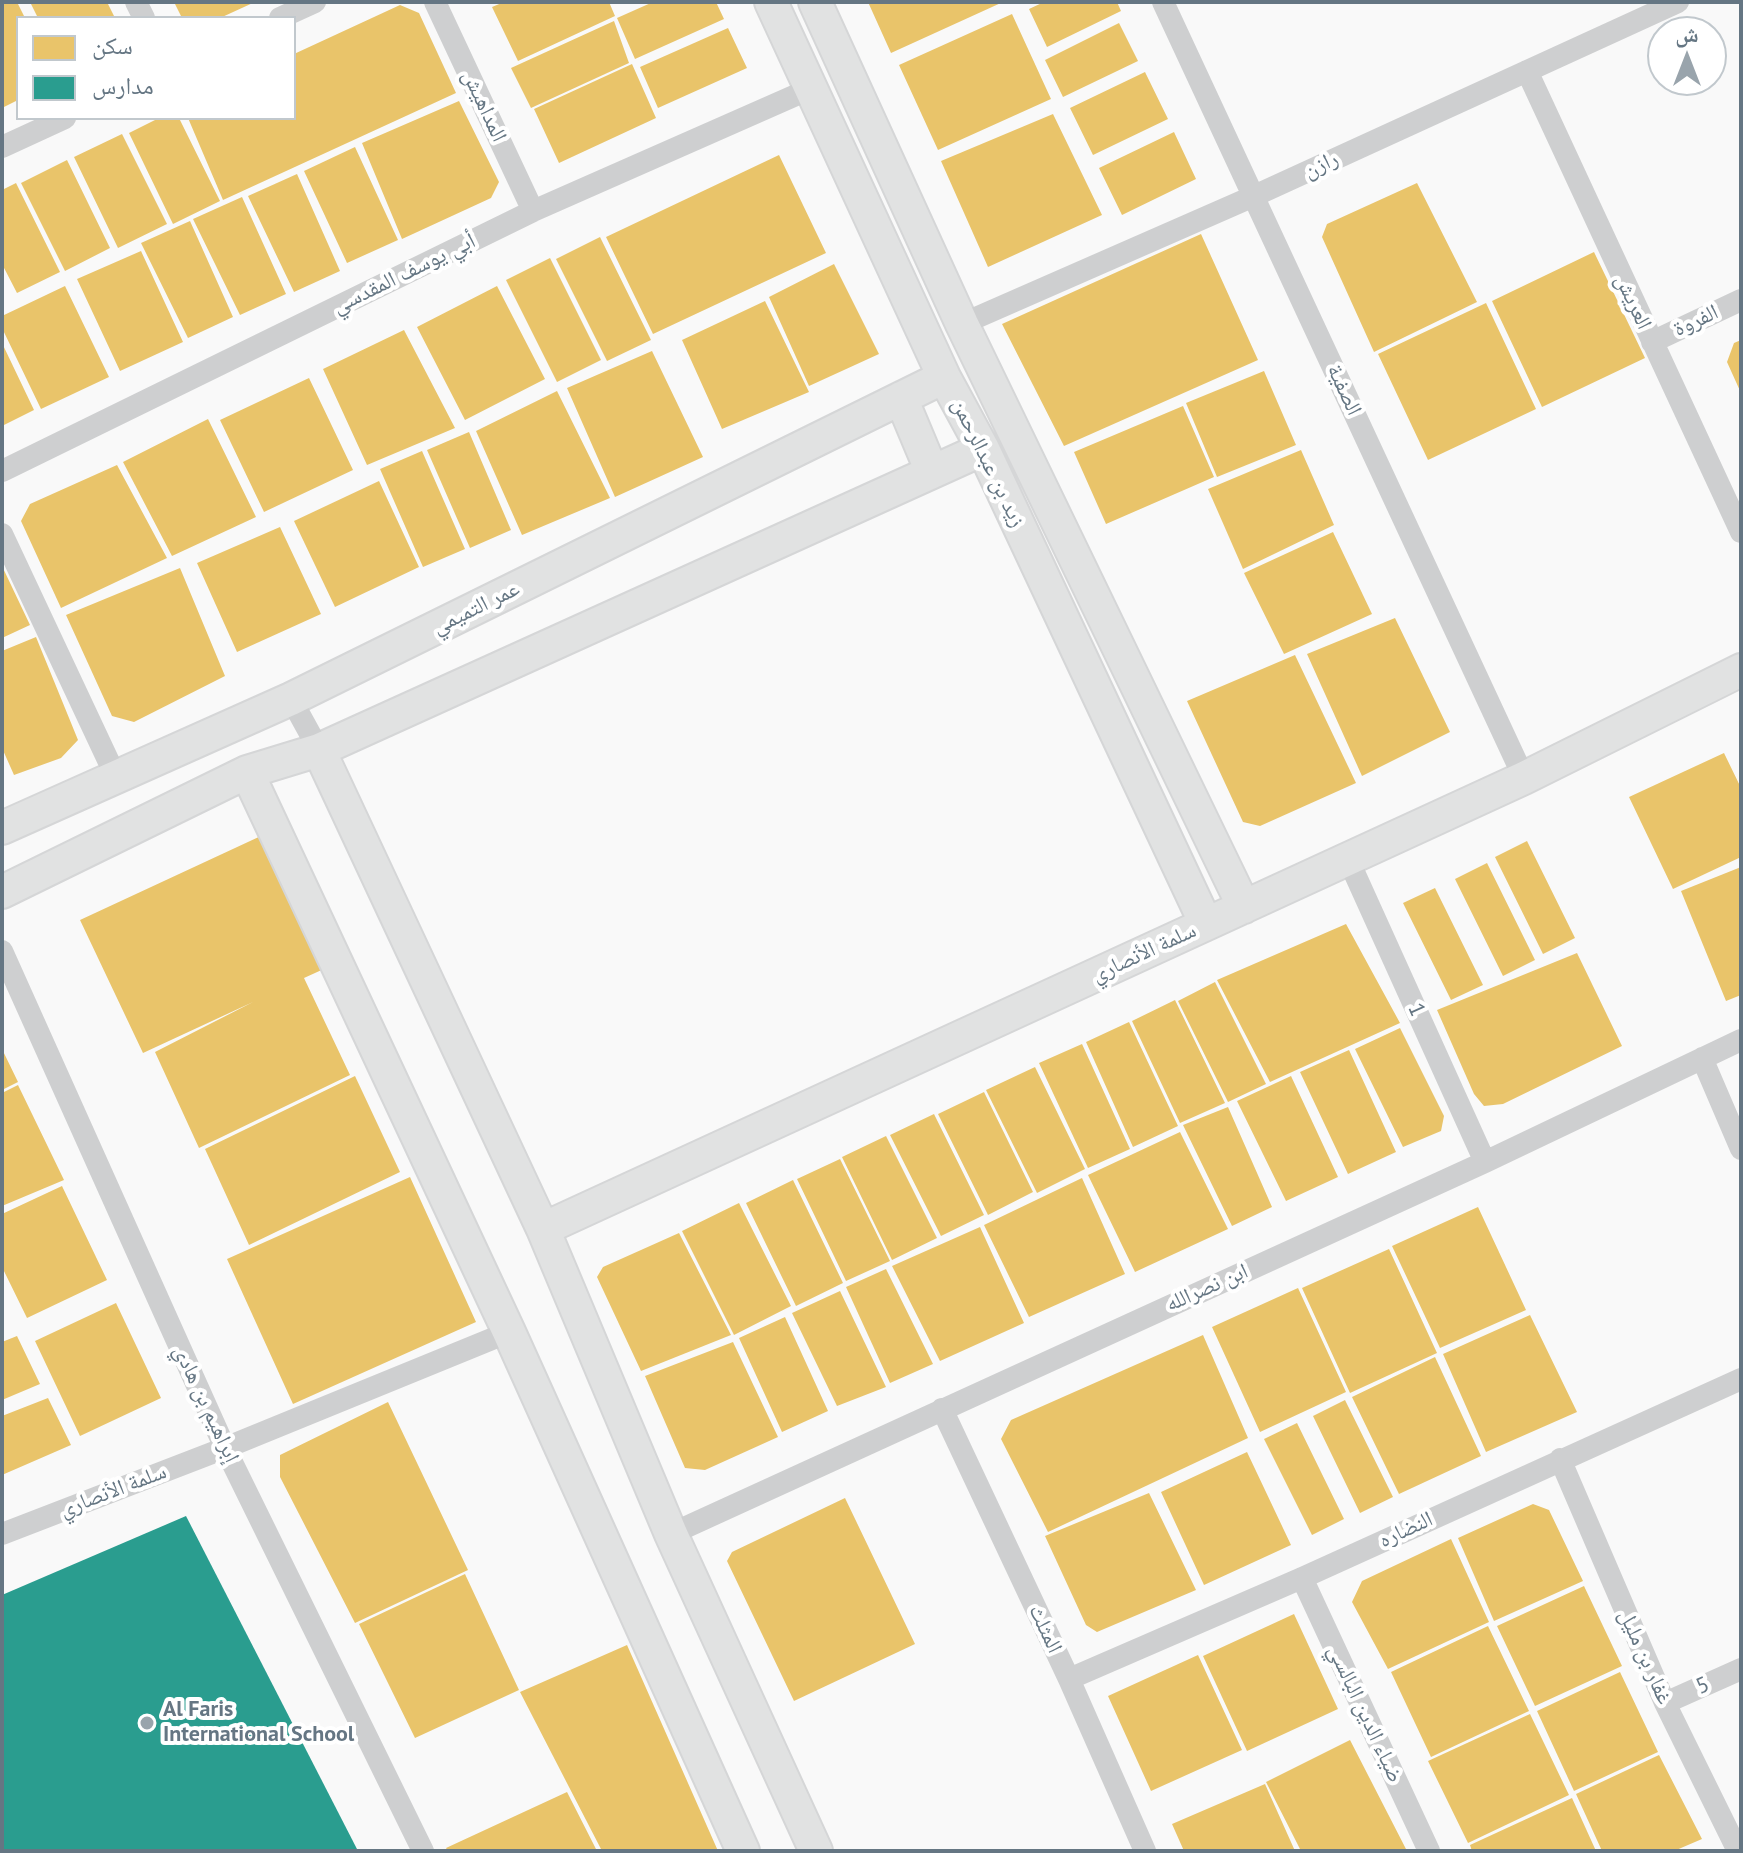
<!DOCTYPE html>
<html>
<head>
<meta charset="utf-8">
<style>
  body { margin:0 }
  #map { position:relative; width:1743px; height:1853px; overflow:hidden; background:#f9f9f9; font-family:"PT Sans","Noto Naskh Arabic",sans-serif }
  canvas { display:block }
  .frame { position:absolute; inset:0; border:4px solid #657683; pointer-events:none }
  .legend { position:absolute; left:16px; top:16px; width:280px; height:104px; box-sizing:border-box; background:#fff; border:2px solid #c1c8cd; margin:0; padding:10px 14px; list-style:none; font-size:24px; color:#657683 }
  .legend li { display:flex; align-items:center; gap:16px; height:40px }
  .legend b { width:40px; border:2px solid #c1c8cd }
  .north { position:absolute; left:1647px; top:16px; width:80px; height:80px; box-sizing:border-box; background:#fff; border:2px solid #c1c8cd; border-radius:50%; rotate:0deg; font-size:22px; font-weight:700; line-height:32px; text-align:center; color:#657683 }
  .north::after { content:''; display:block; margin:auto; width:28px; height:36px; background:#99a4ac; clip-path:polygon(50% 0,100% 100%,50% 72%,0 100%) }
</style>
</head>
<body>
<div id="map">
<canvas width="1743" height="1853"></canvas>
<div class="frame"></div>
<ul class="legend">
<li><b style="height:22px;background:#e9c46a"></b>سكن</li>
<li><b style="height:22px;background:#2a9d8f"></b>مدارس</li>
</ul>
<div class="north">ش</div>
</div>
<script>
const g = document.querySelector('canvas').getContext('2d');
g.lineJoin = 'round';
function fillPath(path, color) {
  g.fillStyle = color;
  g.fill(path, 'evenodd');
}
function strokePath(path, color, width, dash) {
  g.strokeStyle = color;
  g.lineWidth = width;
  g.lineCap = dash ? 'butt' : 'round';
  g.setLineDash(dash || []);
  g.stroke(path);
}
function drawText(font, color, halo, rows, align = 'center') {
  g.font = font + ' "PT Sans","Noto Naskh Arabic",sans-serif';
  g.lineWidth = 8;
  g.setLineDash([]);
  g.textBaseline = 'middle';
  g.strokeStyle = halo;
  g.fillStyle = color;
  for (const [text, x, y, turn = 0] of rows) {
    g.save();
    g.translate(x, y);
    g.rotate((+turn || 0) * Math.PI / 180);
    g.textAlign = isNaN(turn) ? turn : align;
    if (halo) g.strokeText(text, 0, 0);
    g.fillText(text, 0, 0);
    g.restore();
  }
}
fillPath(new Path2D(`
  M2,2H17L25,18H18V100L2,108Z
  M30,2H107L115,18H38Z
  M174,2H255L220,18H182Z
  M504,2H609L615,16L518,61L492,7Z
  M653,2H716L724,19L635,59L617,18Z
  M868,2H1003L891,53Z
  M1044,2H1117L1121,11L1047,47L1029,9Z
  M400,5L419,13L456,93L223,200L188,118H294V54Z
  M1012,14L1051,99L938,150L899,65Z
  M614,21L629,63L531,108L511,68Z
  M1119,23L1138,61L1063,97L1045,60Z
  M728,28L747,68L658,108L640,67Z
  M632,64L656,118L559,163L534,109Z
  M1145,72L1168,119L1093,155L1070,108Z
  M459,101L499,182L491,198L402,239L362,143Z
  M1053,114L1102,215L988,267L941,161Z
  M159,118H179L220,201L173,224L129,133Z
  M1174,132L1196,179L1122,215L1099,168Z
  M122,134L167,224L118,248L74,157Z
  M355,147L398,240L347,263L304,171Z
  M779,155L826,253L653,334L606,237Z
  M67,160L110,248L65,271L21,183Z
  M297,174L340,271L294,292L248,196Z
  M16,183L60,272L17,293L2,264V190Z
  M1417,183L1477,302L1374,352L1322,237L1327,224Z
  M242,197L286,294L240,315L193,219Z
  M190,221L233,317L188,338L141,243Z
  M1201,234L1258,360L1064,446L1002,324Z
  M600,237L651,340L607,361L556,259Z
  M141,251L183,342L120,371L77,279Z
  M1594,252L1645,358L1542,407L1492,301Z
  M550,258L601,360L557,382L506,280Z
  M834,264L879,354L809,386L769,297Z
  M65,286L109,377L41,409L2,328V316Z
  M497,286L545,379L465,420L417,327Z
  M765,301L809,392L722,429L682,340Z
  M1486,303L1536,409L1428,460L1378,354Z
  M404,330L455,428L367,465L323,369Z
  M1741,340V393L1727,362L1734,343Z
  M2,343L34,410L2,426Z
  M652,351L703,457L615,497L567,388Z
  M1264,371L1296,445L1217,477L1186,403Z
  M309,378L353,470L264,512L220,420Z
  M557,391L610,498L522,535L476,431Z
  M1183,406L1214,477L1106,524L1074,452Z
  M208,419L256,517L172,556L123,462Z
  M469,432L511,530L470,548L427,450Z
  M1301,450L1334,525L1243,569L1208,489Z
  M422,451L465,549L423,567L380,469Z
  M117,465L167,558L61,608L21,521L30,504Z
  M379,481L419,567L335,607L294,521Z
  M280,527L321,614L237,652L197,563Z
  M1333,532L1372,614L1284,654L1244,573Z
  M2,566L30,625L2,638Z
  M180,568L225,676L134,722L112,716L66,615Z
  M1395,618L1450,732L1362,776L1307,654Z
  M36,637L78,740L61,758L14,775L2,748V651Z
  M1295,655L1356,783L1260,826L1243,822L1187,701Z
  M1724,753L1741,788V857L1673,889L1629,797Z
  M263,835L326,968L304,978L350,1075L199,1148L155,1052L253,1002L143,1053L80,920Z
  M1527,841L1575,938L1543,954L1495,857Z
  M1487,863L1535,960L1503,976L1455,879Z
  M1741,867V995L1726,1001L1681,891Z
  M1435,888L1483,985L1451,1000L1403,903Z
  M1346,924L1400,1023L1270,1082L1217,980Z
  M1577,953L1622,1046L1503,1104L1484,1106L1474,1094L1437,1010Z
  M1215,982L1266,1084L1228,1102L1178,1001Z
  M1175,1000L1225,1103L1180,1123L1132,1021Z
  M1129,1022L1178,1126L1133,1147L1086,1042Z
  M1400,1028L1444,1116L1441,1131L1403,1147L1355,1049Z
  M1082,1044L1130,1149L1088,1168L1039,1063Z
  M2,1049L18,1082L2,1090Z
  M1349,1050L1396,1152L1348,1174L1300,1072Z
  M1035,1067L1085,1169L1037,1193L986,1090Z
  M355,1076L400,1172L249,1245L205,1149Z
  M1291,1076L1338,1177L1286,1201L1237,1101Z
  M18,1085L64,1180L2,1206V1093Z
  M984,1092L1033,1192L988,1215L938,1114Z
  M1228,1107L1272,1207L1232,1226L1183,1125Z
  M934,1114L984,1215L941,1236L890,1135Z
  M1180,1132L1228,1229L1135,1272L1088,1175Z
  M886,1136L937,1238L892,1260L842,1157Z
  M840,1159L890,1261L846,1281L797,1179Z
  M410,1177L476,1322L293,1404L227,1259Z
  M1082,1178L1125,1274L1029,1317L984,1225Z
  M793,1180L843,1283L796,1306L746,1203Z
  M62,1186L107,1280L27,1318L2,1267V1214Z
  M739,1203L791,1306L734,1335L682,1231Z
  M1478,1207L1526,1310L1440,1348L1392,1246Z
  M980,1227L1024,1323L940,1361L892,1266Z
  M679,1233L731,1335L641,1371L597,1277L603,1267Z
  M1389,1249L1437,1353L1350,1393L1302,1288Z
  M886,1269L933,1364L890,1383L846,1287Z
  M1298,1288L1346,1392L1260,1432L1212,1327Z
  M840,1291L886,1387L837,1406L792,1313Z
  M116,1303L161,1398L80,1436L35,1341Z
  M1530,1315L1577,1412L1486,1452L1443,1354Z
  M785,1317L828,1411L782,1432L739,1338Z
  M1203,1335L1248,1438L1048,1532L1001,1439L1011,1420Z
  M17,1336L40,1384L2,1400V1342Z
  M733,1342L778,1437L705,1470L685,1468L645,1376Z
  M1435,1357L1481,1456L1399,1494L1352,1397Z
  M48,1398L71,1445L2,1475V1416Z
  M1345,1400L1393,1497L1360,1513L1313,1416Z
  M388,1402L468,1570L355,1623L280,1477V1455Z
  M1297,1423L1344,1519L1312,1535L1264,1439Z
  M1247,1452L1291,1545L1204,1585L1161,1492Z
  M1149,1493L1196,1590L1097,1632L1086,1625L1045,1536Z
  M845,1498L915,1644L794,1701L727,1561L732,1552Z
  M1533,1504L1549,1510L1583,1581L1494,1621L1458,1538Z
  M1451,1539L1489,1622L1388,1669L1352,1602L1362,1581Z
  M465,1574L519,1690L415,1738L359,1624Z
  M1584,1586L1622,1666L1535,1706L1497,1626Z
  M1294,1614L1338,1709L1247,1751L1203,1656Z
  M1488,1626L1529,1711L1431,1757L1391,1672Z
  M627,1645L718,1851H602L520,1692Z
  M1198,1655L1242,1750L1151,1791L1108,1696Z
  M1620,1672L1658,1752L1574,1791L1537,1711Z
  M1530,1714L1569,1795L1468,1843L1428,1761Z
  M1350,1740L1407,1851H1301L1266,1782Z
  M1659,1755L1702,1839L1674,1851H1602L1576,1794Z
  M1265,1784L1295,1851H1184L1172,1824Z
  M567,1792L597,1851H448L446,1848Z
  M1572,1798L1596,1851H1472L1470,1845Z`), '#e9c46a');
fillPath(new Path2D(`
  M186,1516L358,1851H2V1595Z`), '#2a9d8f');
const secondary = new Path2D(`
  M771,2L944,377L983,449L1206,924
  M815,2L962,324L1244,907
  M901,398L932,472
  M319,750L543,1229L671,1534L816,1851
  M247,772L509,1332L743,1851
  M2,828L291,699L944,377
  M2,892L247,772L319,750L983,449
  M543,1229L1524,778L1741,670`);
strokePath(secondary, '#d5d6d7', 36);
strokePath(new Path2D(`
  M136,2L144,18
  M435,2L533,211
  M1163,2L1524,778
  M280,18L315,2
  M1527,71L1741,532
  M2,147L65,118
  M962,324L1254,196L1678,2
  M1652,342L1741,300
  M2,471L533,211L812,88
  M2,534L116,777
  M291,699L319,750
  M1348,859L1485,1162
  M2,951L225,1448L423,1851
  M1702,1058L1741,1149
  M942,1409L1069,1679L1145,1851
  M1560,1459L1665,1703L1738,1851
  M2,1534L225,1448L509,1332
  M671,1534L1485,1162L1741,1040
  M1302,1578L1429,1851
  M1069,1679L1302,1578L1741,1379
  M1665,1703L1741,1669`), '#cecfd0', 22);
strokePath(secondary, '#e1e2e2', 32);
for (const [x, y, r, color] of [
  [147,1723,8,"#99a4ac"]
]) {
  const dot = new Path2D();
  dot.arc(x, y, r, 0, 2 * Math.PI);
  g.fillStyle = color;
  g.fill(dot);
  strokePath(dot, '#fff', 3);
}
drawText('22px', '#657683', '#fff', [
  ["المداهيش",484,106,65],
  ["رازن",1321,165,-25],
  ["أبي يوسف المقدسي",404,274,-26],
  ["العريش",1633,302,65],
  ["الفروة",1696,321,-25],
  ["الصفية",1344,390,65],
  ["زيد بن عبدالرحمن",988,463,64],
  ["عمر التميمي",476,608,-26],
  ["سلمة الأنصاري",1144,953,-25],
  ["1",1416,1010,66],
  ["ابن نصرالله",1207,1288,-24],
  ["إبراهيم بن هادي",206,1404,65],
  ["سلمة الأنصاري",113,1491,-21],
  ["النضاره",1406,1530,-25],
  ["المثلث",1045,1629,65],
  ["غفار بن مليل",1645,1657,66],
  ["5",1703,1686,-24],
  ["ضياء الدين البالسي",1365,1714,65]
]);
drawText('bold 22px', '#657683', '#fff', [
  ["Al Faris",163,1710],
  ["International School",163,1735]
], 'left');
</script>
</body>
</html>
